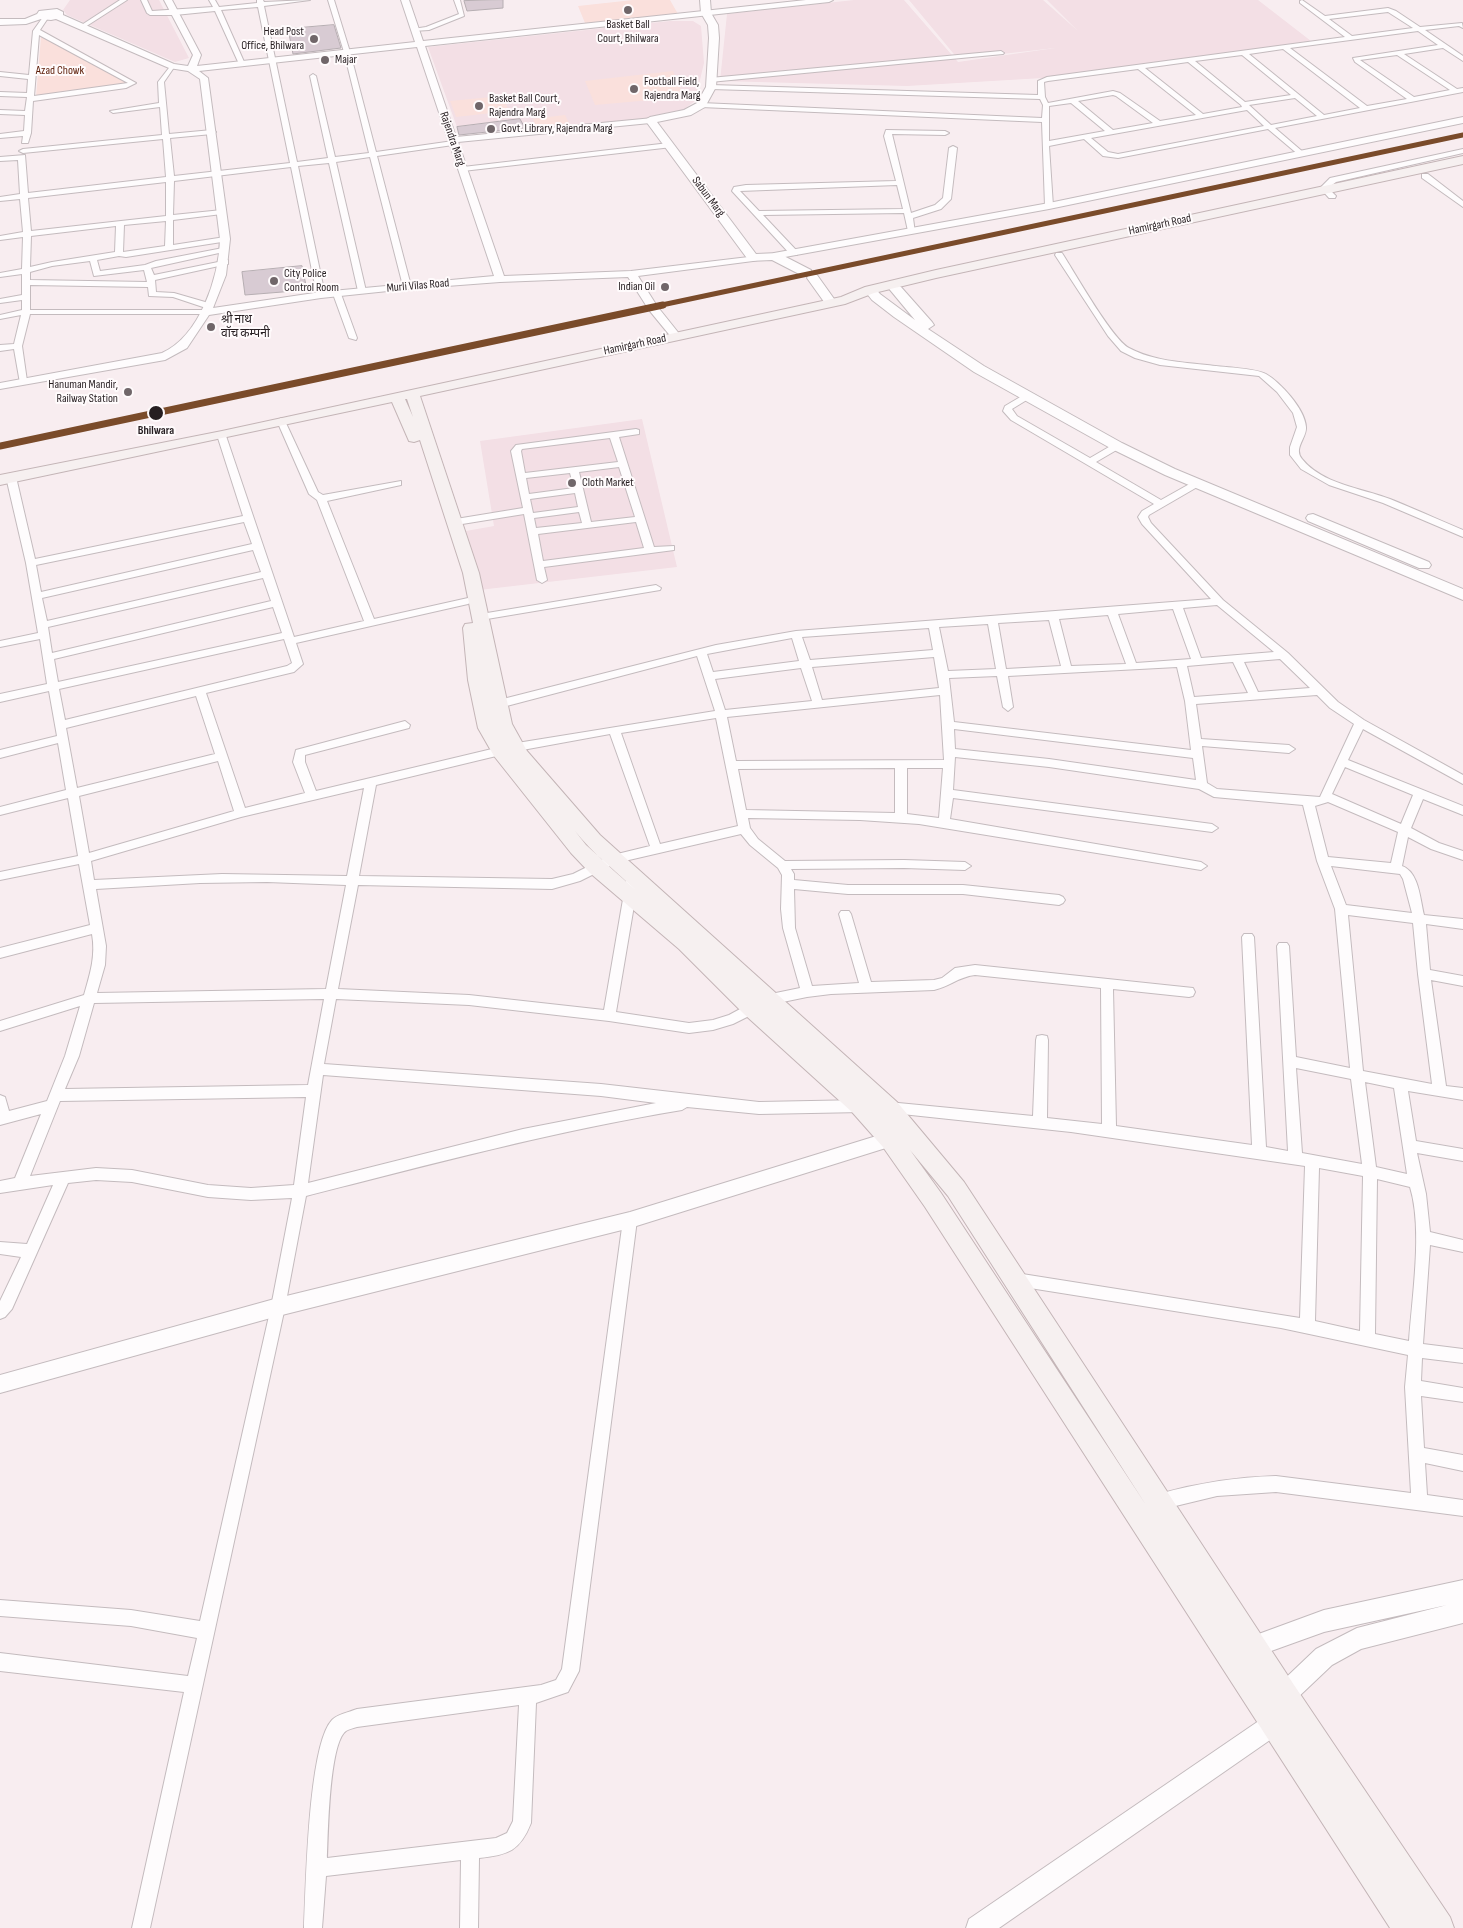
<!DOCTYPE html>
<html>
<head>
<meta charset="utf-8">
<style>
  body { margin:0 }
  canvas { display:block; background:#f8edf0 }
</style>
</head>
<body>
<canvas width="1463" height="1928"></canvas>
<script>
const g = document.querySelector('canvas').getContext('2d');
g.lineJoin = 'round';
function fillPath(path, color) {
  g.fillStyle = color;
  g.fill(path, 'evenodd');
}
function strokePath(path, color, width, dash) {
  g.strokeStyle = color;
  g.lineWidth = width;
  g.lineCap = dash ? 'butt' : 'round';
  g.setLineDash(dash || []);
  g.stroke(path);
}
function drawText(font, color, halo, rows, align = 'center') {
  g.font = font + ' "Sofia Sans Condensed","Noto Sans Devanagari",sans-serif';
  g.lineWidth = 4;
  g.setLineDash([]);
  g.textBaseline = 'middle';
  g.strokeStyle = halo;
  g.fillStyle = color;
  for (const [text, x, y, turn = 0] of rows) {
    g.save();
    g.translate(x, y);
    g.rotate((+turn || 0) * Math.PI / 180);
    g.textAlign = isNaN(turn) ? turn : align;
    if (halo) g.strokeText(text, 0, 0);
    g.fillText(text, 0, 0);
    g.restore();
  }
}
fillPath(new Path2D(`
  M70,0H159L189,58L175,62L67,15L63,10Z
  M854,0H904L958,62L1055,48L958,59L909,0H1043L1078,31L1047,0H1258L1311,41L1043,78L907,86L720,81L727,14Z
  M670,21H693L701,26L704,63L695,101L680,112L651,119L528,135L520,119L457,127L428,47Z
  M642,419L677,567L479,590L466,531L494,526L480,441Z`), '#f3dfe5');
fillPath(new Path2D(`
  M633,0H670L678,14L585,23L578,6Z
  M41,37L129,83L36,97Z
  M673,71L684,97L595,105L585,81Z
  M502,96L509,111L456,117L450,101Z
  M565,115L569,123L536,126L533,119Z`), '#fae0dc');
const building = new Path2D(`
  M503,0V8L467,11L464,1Z
  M334,25L341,48L293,54L288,29Z
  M520,119L525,128L459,135L457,127Z
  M302,266L307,290L245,295L242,272Z`);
fillPath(building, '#d8cbd3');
strokePath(building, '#b6aeb2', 1);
const minor = new Path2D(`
  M120,0H127L85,27L80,26Z
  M141,0H147L152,11L213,7L209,0H215L219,7L257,3V0H263L264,2L310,0L264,6L297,162L328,158L310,76L313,74L316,76L335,157L369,153L344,52L328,0H334L350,52L376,152L453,141L457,143L453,145L377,156L411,286L410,288L403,286L370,157L336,162L366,291L362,293L358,291L329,163L298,166L325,295L321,297L317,295L291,167L174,181L173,215L222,210L226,212L222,214L173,220V245L225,237L229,239L228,241L126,257L119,256L97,260L100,271L145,265L156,261L228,247V251L151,268L154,275L228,260V264L155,280L156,292L174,293L212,304V308H206L173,297L149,296L148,287L30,285V310H206L210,312L209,314H30L22,346L27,381L20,383L14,349L0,351V345L14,344L21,315L0,319V315L22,310V300L0,303V299L22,295V274L0,277V273L22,269L23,237L0,240V236L23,232L20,199L0,201V197L20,194L18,160L0,161V157L25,155L28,193L166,177L163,139L23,153L19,151L23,149L162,135L160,107L113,113L110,111L159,103L158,82L172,64L175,66L164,82L169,134L212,130L216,132L212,134L170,138L174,176L290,163L258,7L221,10L245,64L242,66L239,64L215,11L175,15H150L147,13ZM166,182V216L31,231L28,198ZM166,221L165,246L123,252L124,225ZM116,226L115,252L52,262L30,267L31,236ZM90,261L94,276L144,270L147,282L30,280V272L52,266Z
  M454,0H460L464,16L429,30L413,31V29L426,27L459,14Z
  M1302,0L1325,16L1388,8L1396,11L1420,27L1462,23L1463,28L1459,26L1425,30L1463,56V61L1443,48L1404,54L1457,89L1463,88V92L1275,128L1303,152L1304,154L1300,156L1268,129L1118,158L1103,156L1084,139L1049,146L1053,206L1049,208L1045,206L1042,122L701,107L698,105L701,103L1042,118L1043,105L1040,99L711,89L708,87L711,85L1038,95V81L1047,77L1345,37L1300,3V1ZM1388,12L1413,28L1352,36L1329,19ZM1418,31L1438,45L1353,58L1355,62L1407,99L1367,106L1290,48ZM1283,49L1360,108L1324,115L1249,54ZM1242,55L1291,95L1245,102L1195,61ZM1397,55L1450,90L1414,97L1360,60ZM1188,62L1241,105L1242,107L1203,114L1145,68ZM1138,69L1196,115L1160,121L1120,93L1113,91L1048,103L1045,97L1044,82L1048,81ZM1113,95L1116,96L1153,123L1113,130L1078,101ZM1295,98L1317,116L1271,125L1249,105ZM1071,103L1105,131L1049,141V106ZM1247,110L1264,126L1118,154L1108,152L1091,138Z
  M43,17L48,18L40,30L136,83L126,88L33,101L31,133L28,143H22L23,136L0,138V134L24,131L25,115L0,114V110L25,111L27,97L0,96V92L27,93L28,79L0,76V72L29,75L33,31ZM39,35L128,83L34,96Z
  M1001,51L1004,53L1003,54L710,82L707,80L710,78Z
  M886,130L945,131L949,133L945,135L892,134L911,213L935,205L943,198L949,148L953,146L957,148L951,199L941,209L913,218L915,233L908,231L904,213L763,215L797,251V255H791L732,191L734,187L746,185L896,181L884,136ZM897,185L903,209L759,211L740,191Z
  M669,143H672V147L463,171L459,169L463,167Z
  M1463,149V153L1336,182L1328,188L1336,196L1335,198H1329L1320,188L1330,178Z
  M1422,174H1428L1463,201V207L1422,178Z
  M1056,253H1062C1075,273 1112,339 1129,348C1153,361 1181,362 1207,365C1220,367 1256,368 1266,374C1280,382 1305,409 1306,427C1307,438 1293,448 1302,459C1322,484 1361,488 1390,499C1415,509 1439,520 1463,530V537L1383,503L1329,485L1301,469L1290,455V447L1297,427L1293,413L1277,392L1259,376L1160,365L1135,358L1121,351L1108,336L1055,255Z
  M334,292L341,294L357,338L356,340L349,338L333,294Z
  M1027,393L1030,394V398L1012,409L1017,416L1090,458L1114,444H1120V448L1096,462L1161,500L1193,482H1199V486L1149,515L1148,517L1151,523L1223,600L1288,653L1338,702L1364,720L1463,775V784L1363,729L1348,760L1463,806V815L1423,799L1411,828L1439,843L1463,851V860L1431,849L1408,837L1402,866C1419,872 1420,899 1424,915L1463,919V929L1426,924L1430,970L1463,976V986L1431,980L1446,1086L1463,1088V1100L1408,1091L1416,1141L1463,1149V1161L1417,1153L1426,1194L1430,1232L1463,1240V1252L1430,1245L1423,1344L1463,1349V1363L1422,1358L1421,1381L1463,1388V1402L1421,1396L1424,1448L1463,1455V1471L1425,1463L1427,1495L1463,1500V1516L1276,1492L1217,1496L1159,1510L1153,1508L1151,1502L1153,1496L1159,1494C1198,1483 1236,1477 1276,1476L1411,1493L1405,1387L1408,1355L1281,1328L1011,1285L1009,1280L1011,1275L1016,1273L1300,1318L1305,1166L1071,1132L883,1112L881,1108L883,1104L888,1102L1033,1116L1036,1040L1037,1036L1042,1035L1047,1036L1048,1040L1047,1118L1102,1124L1101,988L975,975C958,977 951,986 934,990L831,994L807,997L773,1004L733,1024L713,1030L689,1033L609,1021L469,1005L336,999L324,1064L601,1084L759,1102L863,1100L868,1102L870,1106L868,1110L863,1112L759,1114L687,1107L682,1110C555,1131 431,1164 306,1196L285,1307L150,1928H132L184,1692L0,1671V1653L188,1676L197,1638L131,1626L0,1616V1600L131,1610L200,1621L271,1307L292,1198L251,1200L208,1197L132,1182L96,1180L68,1183L12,1309L5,1317L0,1319V1301L21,1257L0,1254V1242L27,1244L53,1185L0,1193V1181L15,1178L41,1114L0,1125V1095L5,1097L9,1111L47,1101L65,1056L80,1006L0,1031V1021L84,995C90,974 96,956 92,934L0,958V948L90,925L79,864L0,880V872L78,856L68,798L0,815V807L66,790L58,743L0,758V750L57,736L49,691L0,702V694L47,684L40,639L0,647V641L38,633L26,563L6,477L11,474L16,477L35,559L243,516L217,435L222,432L225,433L294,637L364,621L317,500L309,494L277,421L281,418L285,421L318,492L323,495L401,481V485L327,501L374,619L468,598L473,601L468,604L296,643L303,664L294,672L206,693L245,808L305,793L293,762L296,750L405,721L410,725L409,728L305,755V762L316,791L517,743L715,711L697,656L499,708L494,704L499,700L716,645L796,631L1211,599L1142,524L1138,517L1142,511L1154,504L1011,420L1003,411L1005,406ZM244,522L252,544L41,592L36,565ZM253,550L261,572L47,621L42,598ZM263,578L271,601L52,653L48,627ZM1217,605L1274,652L1201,658L1183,608ZM273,607L282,633L58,682L54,659ZM1173,609L1191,659L1136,663L1118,614ZM1108,615L1126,664L1071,666L1059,619ZM1049,620L1061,666L1006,669L998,623ZM988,624L996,669L948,671L939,627ZM929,628L933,650L810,660L802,637ZM792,638L799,661L713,672L707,654ZM284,639L292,663L287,666L65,720L59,689ZM934,657L939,688L822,700L812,667ZM1280,659L1310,688L1258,692L1244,662ZM1233,662L1248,693L1194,697L1187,666ZM1177,667L1185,701L1191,750L954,722L949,678L997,676L1003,707L1008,711L1013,707L1008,676ZM801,668L812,701L725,710L715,679ZM940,695L944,760L736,761L727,717ZM1317,695L1330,708L1354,724L1320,797L1217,789L1207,783L1202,746L1289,753L1295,749L1289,745L1201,739L1196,704ZM196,696L215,754L77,788L66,728ZM716,718L738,826L660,844L621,733ZM954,729L1193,758L1196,780L1049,759L955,749ZM610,734L650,846L609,856L573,874L552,879L359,876L376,785L517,751ZM955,757L1049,767L1199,789L1214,797L1303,805L1317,861L1335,909L1350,1068L1296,1057L1289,946L1287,943H1279L1277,946L1288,1151L1266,1147L1254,937L1252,934H1244L1242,937L1252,1145L1116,1126L1113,989L1189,997L1193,996L1195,992L1193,988L975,965L955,968L942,978L934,980L871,982L851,914L849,911H841L839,914L859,983L812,986L795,928L794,889L848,894H963L1059,905L1063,903L1065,900L1063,897L1059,895L963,885H848L794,880V874L791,869L904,868L965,870L971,866L965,862L904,860L785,861L758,839L750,828L748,818L860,820L919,824L1201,870L1207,866L1201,862L950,819L953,798L1212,832L1218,828L1212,824L953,790ZM218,761L234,811L89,853L79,796ZM1345,767L1413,795L1401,824L1332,794ZM895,768V813L746,810L738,769ZM907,768H943L939,818L907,814ZM364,788L347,876L222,874L94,880L91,861L241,817ZM1328,802L1398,832L1391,863L1328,857L1315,806ZM741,834L750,845L778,868L782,875L781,909L783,928L800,988L766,995L729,1015L713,1020L689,1023L616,1012L639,876L633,872L627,876L604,1010L469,995L338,989L358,885L552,889L580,881L616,863ZM1331,866L1400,874L1403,879L1412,913L1346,905ZM267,882L346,885L326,989L97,993L105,965L106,946L96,889L200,883ZM1348,915L1413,923L1418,974L1432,1084L1363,1071ZM324,999L308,1085L65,1089L79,1056L94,1003ZM1296,1068L1351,1079L1362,1164L1302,1153ZM323,1075L601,1096L656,1103L523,1129L308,1183ZM1365,1082L1394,1088L1407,1174L1376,1167ZM306,1097L294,1185L251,1188L208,1185L132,1170L96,1168L30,1176L60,1101ZM1319,1168L1363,1176L1360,1331L1315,1321ZM1377,1179L1410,1187C1423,1229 1412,1297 1409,1341L1375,1334Z
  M636,429L639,430V434L619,437L654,547L674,546V550L544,567L547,580L542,583L537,580L524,514L456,525L451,522L456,519L523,508L511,451L516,445ZM610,438L618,462L525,473L521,451L522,449ZM619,467L635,517L591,522L579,472ZM570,473L574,488L529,494L526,478ZM575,493L578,507L533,513L530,499ZM579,512L582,523L536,528L534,518ZM636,522L644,548L543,561L538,534Z
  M656,585L661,588L660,590L481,620L476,617L481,614Z
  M630,1214L635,1216L637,1220L579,1671L568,1692L536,1703L531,1823C520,1851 508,1855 479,1858L478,1928H460L461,1860L326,1876L322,1928H304C306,1888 308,1745 332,1720C337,1714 350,1712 357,1709L541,1685L556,1680L562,1669L623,1220L625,1216ZM519,1705L513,1821L507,1833L496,1838L327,1858C328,1835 329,1743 346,1731C349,1729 354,1728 357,1727Z`);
const tertiary = new Path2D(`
  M164,0H172L201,55L197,66L415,42L401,0H409L423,41L806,0H833L829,2L425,46L456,137L653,118V122L650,123L458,142L504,276L631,271L757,256L758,258L757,260L753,261L638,276L657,306L681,336L680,338H672L649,310L628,277L500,282L407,289L321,298L209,315L187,348L165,360L0,389V383L162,353C200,336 219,277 220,239L200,79L188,71L169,68L56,19L51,20L41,19L26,24L0,25V19H25L37,14L39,11L57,9L63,12V15L174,64L188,66L193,55ZM417,47L494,276L321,292L213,308L226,275L230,239L208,78L199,71Z
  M1463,117V123L1049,209L774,259L769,256L774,253L1049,203Z
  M899,1129L905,1132L908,1137L905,1142L630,1228L278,1316L0,1393V1375L278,1298L630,1212Z
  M1463,1580V1623L1361,1649L1332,1665L1293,1702L1283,1731L999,1928H966L969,1919L1266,1716L1276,1687L1316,1649L1357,1628L1447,1605L1324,1632L1260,1655L1246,1664L1238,1661L1235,1653L1238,1645L1245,1639L1324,1610Z`);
const secondary = new Path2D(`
  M700,0H710L711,13L718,25L719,38L716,87L705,107L691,115L657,122L756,254L778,253L811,270L812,275H817L837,303L835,306H827L807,278L808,276H803L772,260L749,261L645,120L650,117L684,110L697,103L706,87L709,38L708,25L701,13Z
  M892,281L901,287L932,322L934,325L928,329L984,366L1122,443L1175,469L1463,589V600L1165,475L1112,449L974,372L894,317L872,300L864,290L866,287H874L880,294L915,320L886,285Z
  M1313,514L1429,562L1431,565L1429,568H1419L1308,521L1306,518L1308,515Z`);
const primary = new Path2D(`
  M1463,156V164L936,278L874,293L845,304L420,396L479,573L512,724L527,751L600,835L897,1102L964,1182L1294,1685L1450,1917L1454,1928H1390L925,1207L883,1147L852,1112L744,1014L679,949L590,873L571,853L494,756L478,728L468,680L463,628L465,624L473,623L463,573L420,440L414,442L409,441L392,402L0,485V475L222,431L841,297L865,287L936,270ZM405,399H407L413,417ZM575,831L586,845L637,891C615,872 594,854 575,831ZM910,1150L948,1196L1146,1505L941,1193Z`);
strokePath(minor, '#c4bbbe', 2);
strokePath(tertiary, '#c4bbbe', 2);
strokePath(secondary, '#c4bbbe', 2);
strokePath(primary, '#c4b5b7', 2);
fillPath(minor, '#fefcfd');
fillPath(tertiary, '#fefcfd');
fillPath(secondary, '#fefcfd');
fillPath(primary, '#f6f0f0');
strokePath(new Path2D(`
  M657,306L1463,135`), '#7a4b2a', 5);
strokePath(new Path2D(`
  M0,446L663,305`), '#7a4b2a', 7);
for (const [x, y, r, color] of [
  [628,10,5,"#706669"],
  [314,39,5,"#706669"],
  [325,60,5,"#706669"],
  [634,89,5,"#706669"],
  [479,106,5,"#706669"],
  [491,129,5,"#706669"],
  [274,281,5,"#706669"],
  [665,287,5,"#706669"],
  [211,327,5,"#706669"],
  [128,392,5,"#706669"],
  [156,413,8,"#261e21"],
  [572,483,5,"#706669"]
]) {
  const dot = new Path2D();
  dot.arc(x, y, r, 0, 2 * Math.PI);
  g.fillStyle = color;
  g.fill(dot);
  strokePath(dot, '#fffbfc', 2);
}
drawText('12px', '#261e21', '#fffbfc', [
  ["Basket Ball",628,25,"center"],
  ["Court, Bhilwara",628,39,"center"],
  ["Head Post",304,32,"right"],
  ["Office, Bhilwara",304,46,"right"],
  ["Majar",335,60],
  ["Football Field,",644,82],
  ["Rajendra Marg",644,96],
  ["Basket Ball Court,",489,99],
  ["Rajendra Marg",489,113],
  ["Govt. Library, Rajendra Marg",501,129],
  ["City Police",284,274],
  ["Control Room",284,288],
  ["Indian Oil",655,287,"right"],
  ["श्री नाथ",221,320],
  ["वॉच कम्पनी",221,334],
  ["Hanuman Mandir,",118,385,"right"],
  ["Railway Station",118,399,"right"],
  ["Cloth Market",582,483]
], 'left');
drawText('12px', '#5c1d07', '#fffbfc', [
  ["Azad Chowk",60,71]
]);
drawText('12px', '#261e21', '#fffbfc', [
  ["Rajendra Marg",452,139,71],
  ["Sabun Marg",708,197,53],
  ["Hamirgarh Road",1160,225,-12],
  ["Murli Vilas Road",418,286,-5],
  ["Hamirgarh Road",635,345,-12]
]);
drawText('bold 12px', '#261e21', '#fffbfc', [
  ["Bhilwara",156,431]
]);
</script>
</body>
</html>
